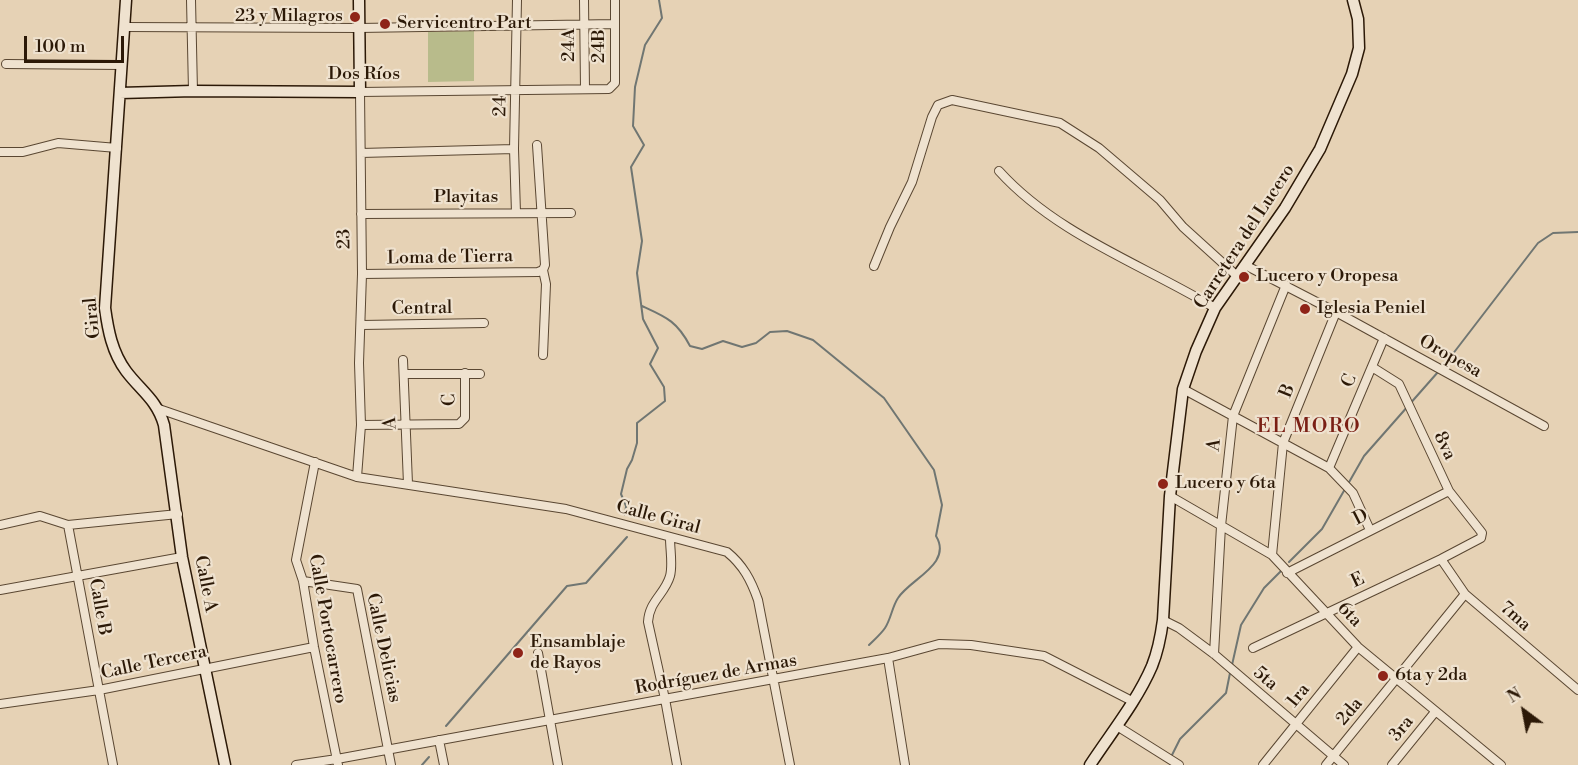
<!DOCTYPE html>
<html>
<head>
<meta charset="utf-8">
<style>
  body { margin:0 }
  #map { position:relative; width:1578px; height:765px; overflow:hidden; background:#e6d2b5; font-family:"Libre Bodoni",serif }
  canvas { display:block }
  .north { position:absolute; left:1494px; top:681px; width:60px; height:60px; -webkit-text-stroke:4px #efe2cf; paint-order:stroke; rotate:328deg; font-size:16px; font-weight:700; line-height:24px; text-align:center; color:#2c1907 }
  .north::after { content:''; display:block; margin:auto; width:21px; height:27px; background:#2c1907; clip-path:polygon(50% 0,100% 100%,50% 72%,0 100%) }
  .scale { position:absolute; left:24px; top:36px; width:100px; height:27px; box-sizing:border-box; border:3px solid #2c1907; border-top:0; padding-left:8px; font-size:18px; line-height:21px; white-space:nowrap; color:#2c1907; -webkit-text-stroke:4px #efe2cf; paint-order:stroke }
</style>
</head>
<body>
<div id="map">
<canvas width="1578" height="765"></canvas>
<div class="north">N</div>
<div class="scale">100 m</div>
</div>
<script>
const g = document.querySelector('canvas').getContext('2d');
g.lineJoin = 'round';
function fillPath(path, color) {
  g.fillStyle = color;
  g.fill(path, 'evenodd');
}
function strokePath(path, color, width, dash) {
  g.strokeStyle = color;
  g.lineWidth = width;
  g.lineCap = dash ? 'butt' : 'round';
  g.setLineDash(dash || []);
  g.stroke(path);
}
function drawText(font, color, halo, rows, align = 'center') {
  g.font = font + ' "Libre Bodoni",serif';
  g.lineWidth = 4.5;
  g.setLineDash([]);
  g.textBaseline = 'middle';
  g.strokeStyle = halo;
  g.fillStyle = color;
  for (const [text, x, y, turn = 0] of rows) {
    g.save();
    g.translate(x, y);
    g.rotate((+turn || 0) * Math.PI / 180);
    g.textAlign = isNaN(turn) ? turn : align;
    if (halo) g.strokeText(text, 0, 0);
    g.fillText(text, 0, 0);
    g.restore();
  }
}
fillPath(new Path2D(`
  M474,31V81L428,82V32Z`), '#b8bb8b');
strokePath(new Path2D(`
  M642,306C666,317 677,321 690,346L702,349L723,341L742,347L756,343L770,332L787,331L813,340L884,398L934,470L942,505L936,536C953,564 910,579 898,598C892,607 891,619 885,628C881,634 874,640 869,645
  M1442,368L1538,243L1553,233L1578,232
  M1348,484L1364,456L1438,372
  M625,515L626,506L621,494L627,469L632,460L637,443V423L665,401L664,387L650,364L658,348L643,319L637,273L642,241L631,167L644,145L633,126L635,87L645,45L662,18L659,0
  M1289,562L1322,529L1345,489
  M1232,665L1241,625L1264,588L1282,570
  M446,726L567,586L586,583L627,537
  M1171,757L1180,739L1226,693L1230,673
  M422,765L429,757`), '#707672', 2);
const street = new Path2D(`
  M191,0L193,91
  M584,0L585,89
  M124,27L359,28L615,24
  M6,64L121,65
  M0,152H23L58,143L117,148
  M361,153L514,149
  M999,171C1057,235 1142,264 1215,308
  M516,213L514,149L517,0
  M361,214L571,213
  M1245,265L1336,312L1544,426
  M874,266L890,227L912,182L932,117L938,105L952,100L1060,123L1099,148L1160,200L1183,227L1237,276
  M543,270L546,284L543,355
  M362,274L538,272L543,270L545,265L537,145
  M362,325L484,323
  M403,360L408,484
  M404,374H480
  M1183,389L1329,468L1353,493L1370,530
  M159,409L357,477L566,509L727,552C743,565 751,580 758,600L790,765
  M361,425L459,424L465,418V373
  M315,462L296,560L303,581L314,647L338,765
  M1329,468L1384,338
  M357,477L361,425L359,363L362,274L360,92L609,89L615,83V0
  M1170,496L1272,555L1358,647L1501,765
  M0,525L40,516L68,525L178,514
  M68,525L113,765
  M670,538C670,550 673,565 670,576C665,594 649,601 648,622L665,699L677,765
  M1272,555L1283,443L1336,312
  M1441,559L1465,594L1578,690
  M1287,573L1449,491
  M303,581L357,589L391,765
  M0,590L182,557
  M1163,620L1179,628L1214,654L1344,765
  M1253,648L1441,559L1481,538L1482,533L1479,529L1449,491L1399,384L1372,367
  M538,653L558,765
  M1214,654L1221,526L1233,416L1286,285
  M888,658L905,765
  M0,704L99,690L314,647
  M1117,726L1179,765
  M439,740L444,765
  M296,765L337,759L888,658L939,644L971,645L1044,656L1132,701
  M1263,765L1358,647
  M1326,765L1465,594
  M1392,765L1435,712`);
const secondary = new Path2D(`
  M126,0L105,308C108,330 112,352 126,371C141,391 157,400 164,425L182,557L225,765
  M120,93L193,91L360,92L359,0
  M1090,765C1111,733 1137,701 1152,666C1158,651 1161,635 1163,620L1170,496L1183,389L1196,351L1215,308L1285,208L1320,149L1352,74L1359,48L1358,19L1353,0`);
strokePath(street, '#5a4732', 10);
strokePath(secondary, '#2c1907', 13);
strokePath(street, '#efe2cf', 8);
strokePath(secondary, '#efe2cf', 10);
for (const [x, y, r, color] of [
  [355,17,6,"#8f2418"],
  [385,24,6,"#8f2418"],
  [1244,277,6,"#8f2418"],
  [1305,309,6,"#8f2418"],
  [1163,484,6,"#8f2418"],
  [518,653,6,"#8f2418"],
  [1383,676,6,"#8f2418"]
]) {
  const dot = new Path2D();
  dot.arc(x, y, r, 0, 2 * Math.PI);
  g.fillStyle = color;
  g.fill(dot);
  strokePath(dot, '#efe2cf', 2);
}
drawText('18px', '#2c1907', '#efe2cf', [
  ["23 y Milagros",343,17,"right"],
  ["Servicentro Part",397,24],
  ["Lucero y Oropesa",1256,277],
  ["Iglesia Peniel",1317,309],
  ["Lucero y 6ta",1175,484],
  ["Ensamblaje",530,643],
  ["de Rayos",530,664],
  ["6ta y 2da",1395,676]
], 'left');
drawText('18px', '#2c1907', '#efe2cf', [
  ["24A",570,45,-90],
  ["24B",600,46,-90],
  ["Dos Ríos",364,75],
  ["24",501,106,-89],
  ["Playitas",466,198],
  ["Carretera del Lucero",1245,237,-57],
  ["23",345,239,-91],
  ["Loma de Tierra",450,258,-1],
  ["Central",422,309,-1],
  ["Giral",93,318,-96],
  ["Oropesa",1450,357,29],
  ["C",1350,381,-67],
  ["B",1288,391,-68],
  ["C",450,400,-91],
  ["A",391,423,-92],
  ["A",1215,445,-83],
  ["8va",1444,446,65],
  ["Calle Giral",658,518,15],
  ["D",1361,518,-27],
  ["E",1358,581,-25],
  ["Calle A",205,584,79],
  ["Calle B",99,607,80],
  ["6ta",1349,615,46],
  ["7ma",1515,617,41],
  ["Calle Portocarrero",327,629,80],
  ["Calle Delicias",383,648,78],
  ["Calle Tercera",154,663,-12],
  ["Rodríguez de Armas",716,675,-10],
  ["5ta",1265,679,40],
  ["1ra",1299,696,-51],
  ["2da",1350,712,-50],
  ["3ra",1402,729,-51]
]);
g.letterSpacing = '1.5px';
drawText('20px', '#7a1f14', '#efe2cf', [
  ["EL MORO",1309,427]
]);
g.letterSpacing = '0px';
</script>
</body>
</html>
